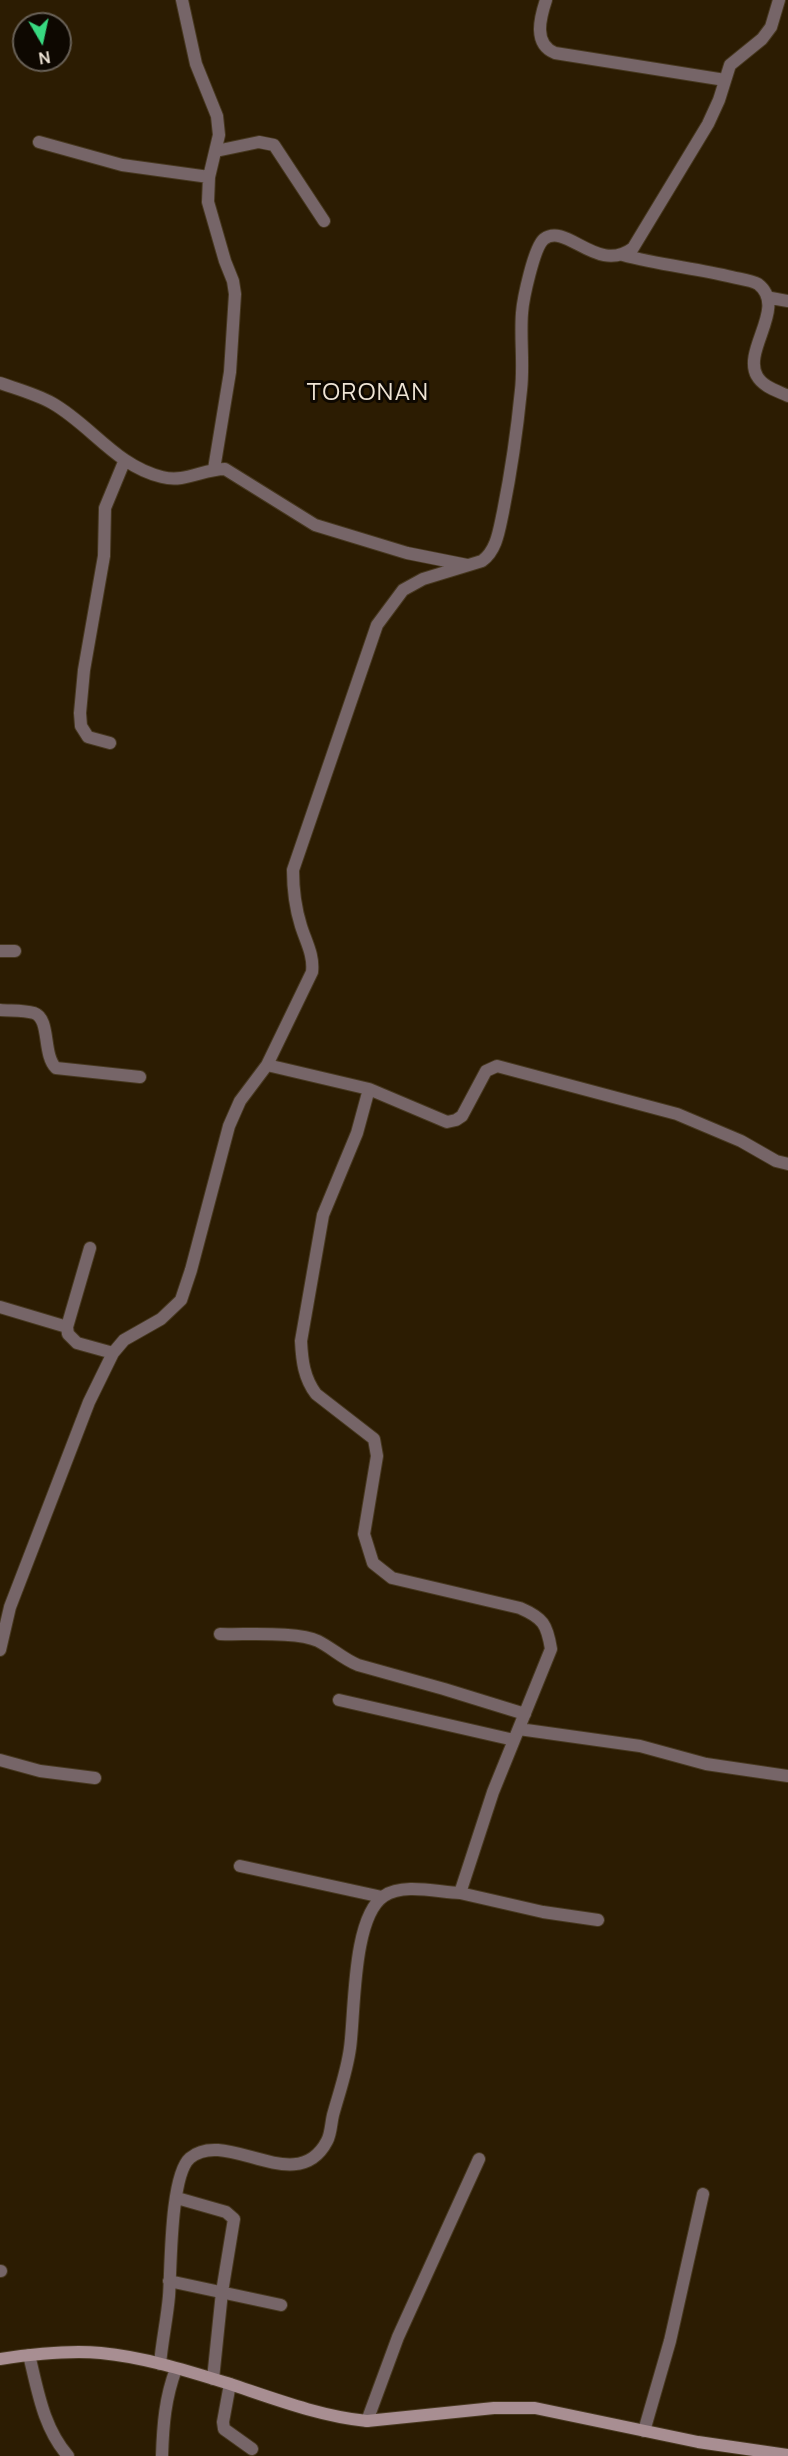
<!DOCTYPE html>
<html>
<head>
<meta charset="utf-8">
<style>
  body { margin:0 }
  #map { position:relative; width:788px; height:2456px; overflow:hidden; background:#2c1c02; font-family:Manrope,sans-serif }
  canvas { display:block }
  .north { position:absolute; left:12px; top:12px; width:60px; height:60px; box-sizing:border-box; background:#0e0801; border:2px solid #686056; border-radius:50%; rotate:171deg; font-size:16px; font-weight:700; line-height:24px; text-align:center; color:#efe4d5 }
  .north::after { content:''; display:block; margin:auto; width:21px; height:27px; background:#38d880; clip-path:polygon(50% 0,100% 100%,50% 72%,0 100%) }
</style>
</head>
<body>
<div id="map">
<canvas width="788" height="2456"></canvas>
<div class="north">N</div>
</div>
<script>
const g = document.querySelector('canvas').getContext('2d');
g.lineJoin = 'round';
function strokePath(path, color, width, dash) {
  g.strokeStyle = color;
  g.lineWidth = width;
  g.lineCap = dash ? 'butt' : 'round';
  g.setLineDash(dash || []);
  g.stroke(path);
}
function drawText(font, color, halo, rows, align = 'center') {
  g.font = font + ' Manrope,sans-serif';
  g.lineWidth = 6;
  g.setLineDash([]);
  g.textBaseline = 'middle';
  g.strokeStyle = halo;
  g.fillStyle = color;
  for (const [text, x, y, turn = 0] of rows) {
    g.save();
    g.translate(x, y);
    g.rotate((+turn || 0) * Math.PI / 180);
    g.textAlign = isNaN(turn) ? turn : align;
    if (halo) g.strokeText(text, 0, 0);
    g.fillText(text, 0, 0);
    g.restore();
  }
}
const street = new Path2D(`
  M182,0L196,64L217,116L219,135L209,177L208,202L225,261L233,281L235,294L230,372L214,469
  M546,0C540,18 533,44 555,53L725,80
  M39,142L122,165L209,177
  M216,151L259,142L274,145L324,221
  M623,255C659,265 696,268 732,277C740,279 751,280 758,284C788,307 742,350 757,376C763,387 778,391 788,396
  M771,298L788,301
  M0,383C17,389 36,394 52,403C91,425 116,466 162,477C185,483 203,469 225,469L315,525L407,553L467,565
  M110,743L88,737L81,726L80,713L84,670L104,556L105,508L124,462
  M0,951H15
  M0,1010C11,1011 23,1010 34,1013C51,1019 42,1054 56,1068L140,1077
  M267,1065L369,1089L447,1122L456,1120L462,1116L486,1071L497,1066L677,1114L741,1141L776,1161L788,1164
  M90,1248L67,1327L68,1334L77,1343L113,1353
  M0,1307L67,1327
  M220,1634C244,1635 298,1631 318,1641C332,1648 343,1659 358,1665L444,1689L525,1714
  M0,1650L10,1607L89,1402L113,1353L124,1340L161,1319L181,1300L191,1270L229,1126L240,1101L267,1065L312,972C314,955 306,942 301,926C295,907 293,890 293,870L377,625L403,590L423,579L482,561C497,550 499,530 503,512C511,472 517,431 521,390C524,364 520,338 522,313C523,299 534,247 544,239C567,222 597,275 633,248L708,124L719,100L730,65L762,39L771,27L779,0
  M339,1700L514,1740
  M519,1729L640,1746L706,1764L788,1776
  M0,1760L40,1771L95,1778
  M240,1866L382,1897
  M460,1893L543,1912L598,1920
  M177,2198L226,2212L234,2219L222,2292L213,2379
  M0,2271H1
  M169,2281L281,2305
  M29,2355C38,2391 43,2427 68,2456
  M160,2364C162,2341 167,2319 169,2296C171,2269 170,2175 190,2158C226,2127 297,2199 327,2141C331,2134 331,2123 333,2115C339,2093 347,2071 350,2048C355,2013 352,1917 384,1896C403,1883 437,1892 460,1893L493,1792L551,1649C547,1624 543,1618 520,1608L392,1578L373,1563L364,1534L377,1456L374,1439L316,1394C304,1378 302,1361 301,1341L323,1215L357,1133L369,1089
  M230,2384L223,2422L224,2429L252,2449
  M367,2421L398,2337L479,2159
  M644,2431L670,2341L703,2194
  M162,2456C163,2425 165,2398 176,2369`);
const secondary = new Path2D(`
  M0,2359C33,2354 67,2350 101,2353C144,2357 188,2371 230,2384C275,2399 319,2416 367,2421L494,2408H535L698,2442L788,2455`);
strokePath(street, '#473820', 14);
strokePath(secondary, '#473820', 14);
strokePath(street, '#766568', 12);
strokePath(secondary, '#a88e92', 12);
g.letterSpacing = '1.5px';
drawText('24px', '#efe4d5', '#0e0801', [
  ["TORONAN",368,393]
]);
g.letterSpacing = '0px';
</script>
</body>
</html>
